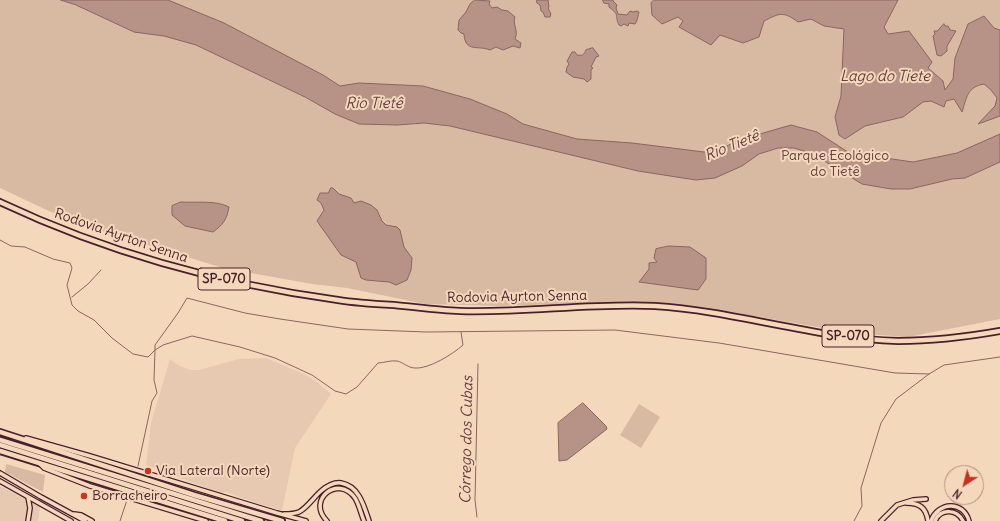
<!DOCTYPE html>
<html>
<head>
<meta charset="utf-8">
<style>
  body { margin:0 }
  #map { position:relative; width:1000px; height:521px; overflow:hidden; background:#f4d8bb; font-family:Delius,sans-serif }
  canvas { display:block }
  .north { position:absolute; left:944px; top:465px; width:40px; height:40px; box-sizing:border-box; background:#f4d8bb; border:1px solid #b08e81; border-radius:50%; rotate:216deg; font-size:11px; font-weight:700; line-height:16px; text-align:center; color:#4a1f2b }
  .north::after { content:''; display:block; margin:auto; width:14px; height:18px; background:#c8321e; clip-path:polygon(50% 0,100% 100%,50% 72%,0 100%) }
</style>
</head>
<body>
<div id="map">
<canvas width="1000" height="521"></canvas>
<div class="north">N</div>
</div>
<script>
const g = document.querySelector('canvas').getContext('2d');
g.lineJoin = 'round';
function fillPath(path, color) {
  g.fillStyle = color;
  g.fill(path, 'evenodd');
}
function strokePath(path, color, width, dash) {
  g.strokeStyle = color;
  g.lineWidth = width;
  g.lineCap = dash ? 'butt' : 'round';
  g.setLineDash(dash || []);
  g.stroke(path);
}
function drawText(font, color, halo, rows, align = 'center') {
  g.font = font + ' Delius,sans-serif';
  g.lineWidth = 4;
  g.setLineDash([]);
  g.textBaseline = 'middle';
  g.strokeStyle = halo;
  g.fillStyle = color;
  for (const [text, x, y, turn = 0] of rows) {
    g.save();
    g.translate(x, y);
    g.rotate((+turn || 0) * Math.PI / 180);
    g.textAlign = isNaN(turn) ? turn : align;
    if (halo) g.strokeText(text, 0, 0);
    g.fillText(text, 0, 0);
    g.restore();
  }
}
fillPath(new Path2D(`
  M266,358L304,374L317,382L331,394L295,448L282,510L256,503L226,492L220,493L146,465L151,423L170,359L178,365L190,370H199L239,359Z
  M0,486L40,507L38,521H0Z`), '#e6c9b0');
fillPath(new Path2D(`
  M0,0H1000V319L908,337L852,333L719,310L629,302L499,306L425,304L347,288L312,284L223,268L102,231L51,212L0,188Z
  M639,404L660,417L641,448L620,435Z
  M6,464L45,475L43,492L5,472Z`), '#d8baa3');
const water = new Path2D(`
  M61,0H168L224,23L323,75L340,86L359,83L423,86L470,99L507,114L523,124L577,139L632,143L704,152L723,148L739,140L791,125L817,132L854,156L878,157L913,162L957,153L1000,134V162L965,178L952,179L910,189H891L862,184L813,154L794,148H778L759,154L742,166L715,178L696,180L638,171L450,126L424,123L397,125L359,124L335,114L305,97L196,45L164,36L134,32L76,5Z
  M475,0L490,1L489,4L492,8L497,7L502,10L508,11L515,17C512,24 519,30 515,39L521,43L520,48L513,46L503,50L496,47L490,50C479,45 465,53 464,34L461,33L458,30L459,20L466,12L470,4Z
  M537,0H548L549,7L548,8L551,14L550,17H545L543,12L541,11L540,5L537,3Z
  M603,0H613V1L617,5L616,8L618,14L627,15L630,11L633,12L637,11L639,12C638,15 638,20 635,24L629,23L628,26L624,24L621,26L619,25C614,15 621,16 609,7V4L604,3Z
  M654,0H898L884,27L888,34L909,31L932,62L928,68L943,81L945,90L953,79L955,58L968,24L984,16L994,28L1000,30V116L978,124L995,106L997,98L991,90L984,84C967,87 967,97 962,112L954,99L946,101L944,107L931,101L923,102L903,117L865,126L845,139L839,135L835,117L841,96L844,29L824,26L811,19L798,22C783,11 780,13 764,21L759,37L743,43L720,35L711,45L679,27L683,21L678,17L662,24L652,15L651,3Z
  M944,24L945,26H948L950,30L956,31L947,46V51L941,56L937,55L933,36L935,34L934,31H937Z
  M593,48L599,56L596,57L591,67L593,68L591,70V79L587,82L584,79L573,77L566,72L567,67L569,64L567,61L572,52H575L577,55C582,56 584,55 586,50Z
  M331,188H333L339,194L351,198L354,203L361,201L371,205L377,210L382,221L386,225L397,227L400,230L404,247L412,258L411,270L407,280L396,285L389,282L366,280L361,278L356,262L341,255L317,221L324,210L321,203L317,200L320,193H328Z
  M181,202C196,203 216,200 229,207C227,219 223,225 213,232L185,226L172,215V206Z
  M669,246L690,247L706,258V279L698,290L639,282L649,269V263L657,262L654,258L656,249Z
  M583,403L606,426L607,429L567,460L559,461L558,423Z`);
fillPath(water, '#b69386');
strokePath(water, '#8b6562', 1);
strokePath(new Path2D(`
  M0,240L11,246L25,247L53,259L70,263L72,268L67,285L72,305L78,311L94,320L112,338L133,354L148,357L155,350V345L178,313L187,298L245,313L280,319L348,329L426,332L615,330L719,343L895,373L929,374
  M72,297L88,284L101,270
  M138,466L152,401L157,393L154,380L155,350L163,345L192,336L240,347L275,358L312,375L335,391L346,394L357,387L378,363C383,363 391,360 397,361C403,362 408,368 415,368C429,369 453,354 463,345L461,332
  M477,517L475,500L478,364
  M120,521L127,500
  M854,521L862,506L861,488L881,423L896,399L929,374L944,365L1000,357`), '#8b6562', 1);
const secondary = new Path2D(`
  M26,438L90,456L277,513L306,521
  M40,464L44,468L90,486L206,521
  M0,473L41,497L85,521
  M0,481L71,521
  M28,497L30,508L28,521
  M906,503C919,503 926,507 928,521
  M74,514L81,515L92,521
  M284,514C289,514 294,514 299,512C308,507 314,497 321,491C327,486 334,482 341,483C359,486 364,506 369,521
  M327,521C306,500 338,474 355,498C359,504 361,514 364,521
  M881,521L897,505L913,500L926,499
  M931,521C938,502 963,500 969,521
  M935,521C941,508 957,509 963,521`);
const highway = new Path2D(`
  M0,202C106,252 222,284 338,300C356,303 375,304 394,305C416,307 438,310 460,311C525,313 590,303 655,306C737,311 816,339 898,341C932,341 966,337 1000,331
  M0,432L194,495L282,521
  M0,440L261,521
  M0,445L242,521
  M0,451L225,521`);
strokePath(secondary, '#4a1f2b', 6);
strokePath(highway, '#4a1f2b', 8);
strokePath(secondary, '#f4d8bb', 3.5);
strokePath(highway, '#f4d8bb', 4.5);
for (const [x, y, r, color] of [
  [148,471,4,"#c8321e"],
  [84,496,4,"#c8321e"]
]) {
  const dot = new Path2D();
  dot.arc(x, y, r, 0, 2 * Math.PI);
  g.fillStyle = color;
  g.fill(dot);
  strokePath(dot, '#f4d8bb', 1.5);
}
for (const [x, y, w] of [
  [224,279,52],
  [848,336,52]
]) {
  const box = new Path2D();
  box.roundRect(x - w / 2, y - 11, w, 22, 3);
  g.fillStyle = '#f4d8bb';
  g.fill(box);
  strokePath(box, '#4a1f2b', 1);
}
drawText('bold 13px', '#4a1f2b', null, [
  ["SP-070",224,279],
  ["SP-070",848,336]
]);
drawText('14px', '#663e43', '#f4d8bb', [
  ["Parque Ecológico",835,156],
  ["do Tietê",835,172]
]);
drawText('14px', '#4a1f2b', '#f4d8bb', [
  ["Rodovia Ayrton Senna",121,236,19],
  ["Rodovia Ayrton Senna",517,297,-1]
]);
drawText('14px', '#4a1f2b', '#f4d8bb', [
  ["Via Lateral (Norte)",156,471],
  ["Borracheiro",92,496]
], 'left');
drawText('italic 15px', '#653c42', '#f4d8bb', [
  ["Lago do Tiete",885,77],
  ["Rio Tietê",374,104],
  ["Rio Tietê",732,146,-22],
  ["Córrego dos Cubas",467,440,-89]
]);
</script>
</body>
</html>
